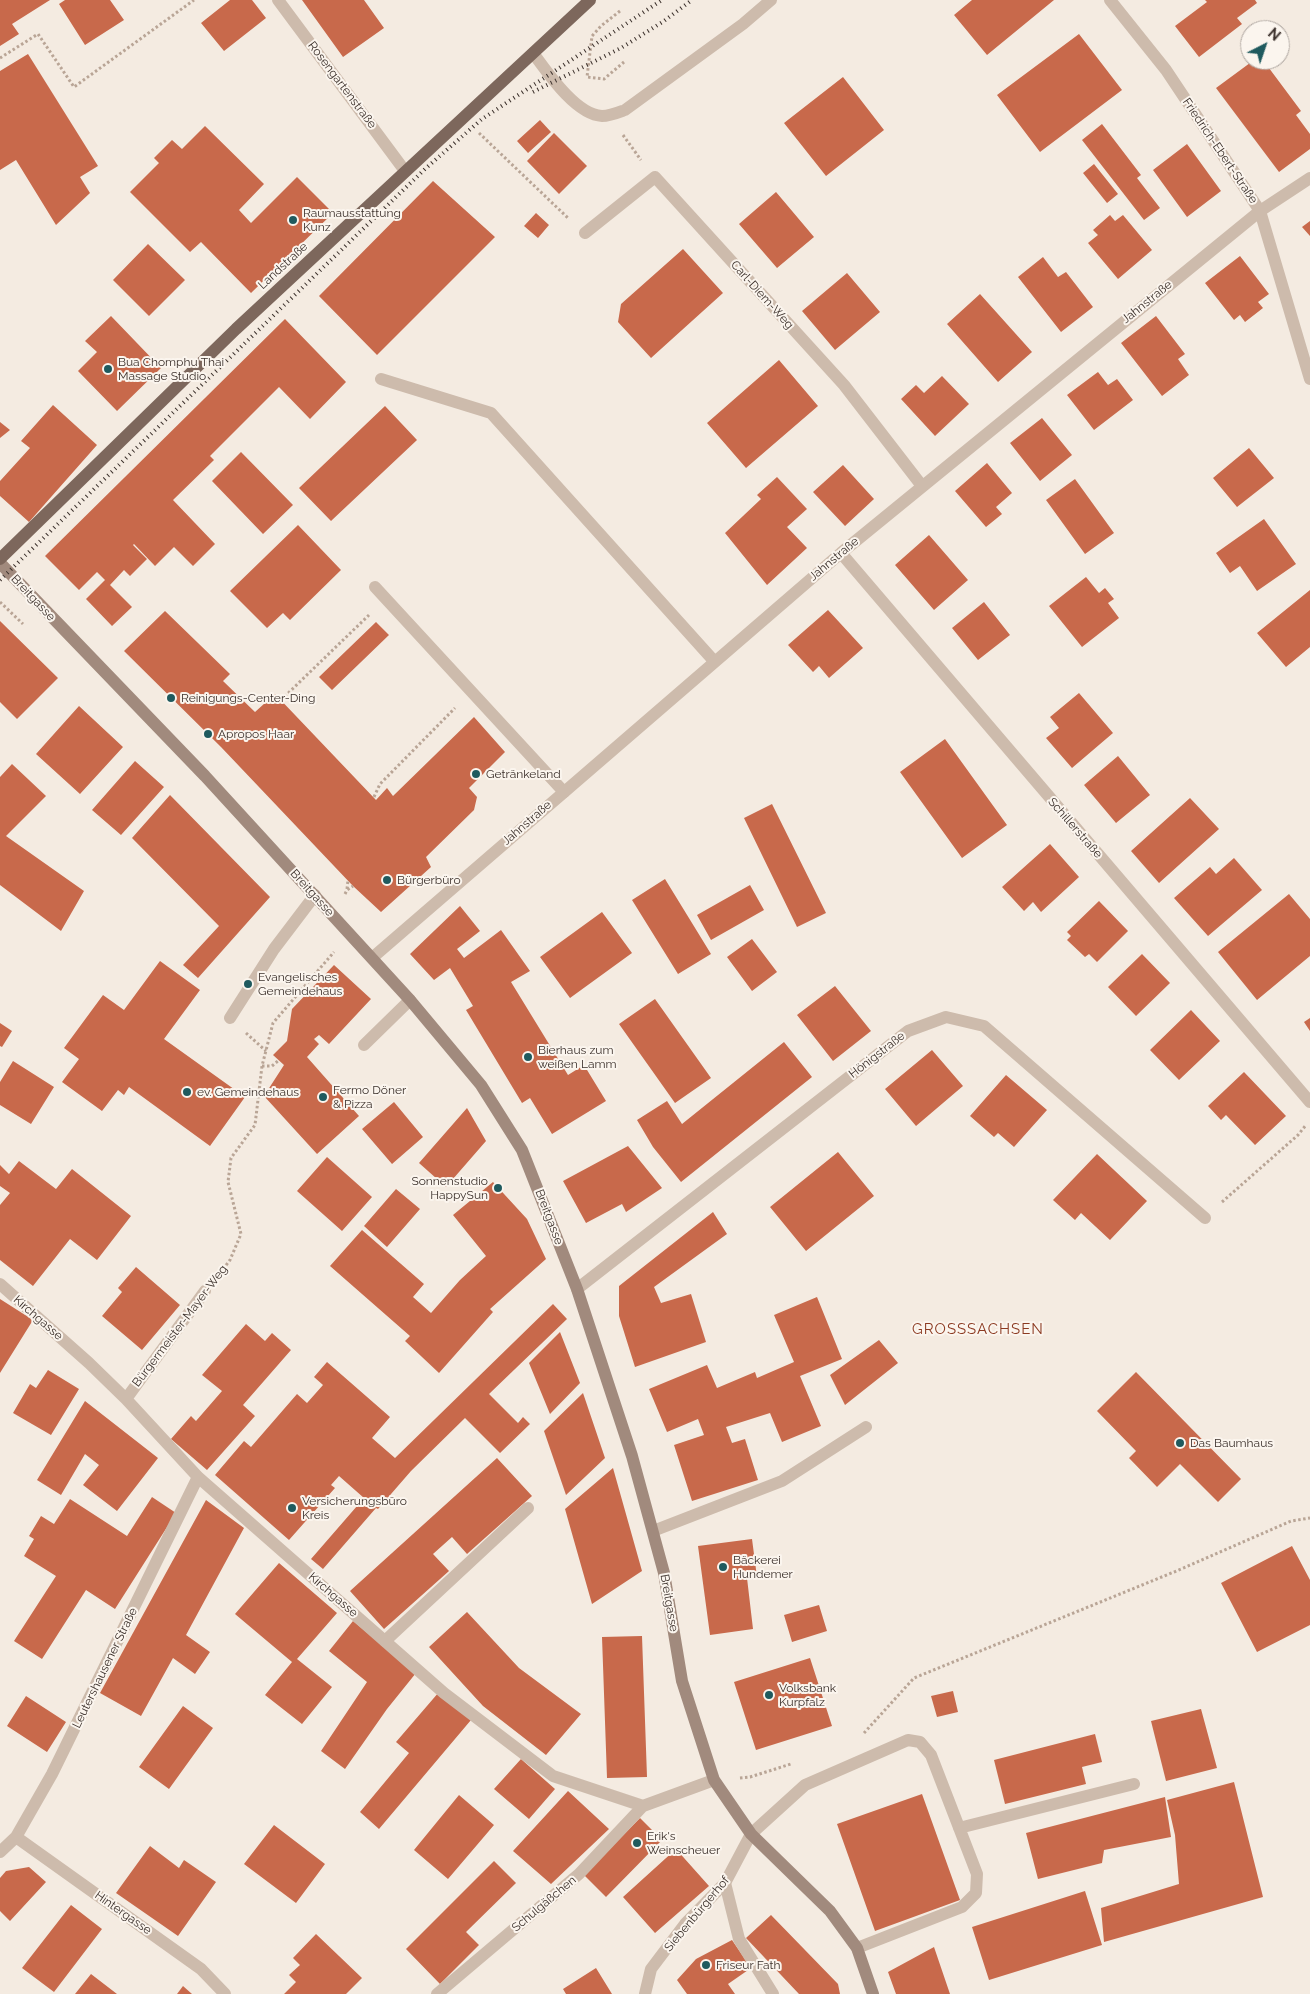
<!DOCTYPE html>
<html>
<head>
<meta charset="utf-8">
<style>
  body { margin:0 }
  #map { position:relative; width:1310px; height:1994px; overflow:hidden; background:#f4ebe1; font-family:Raleway,sans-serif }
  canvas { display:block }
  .north { position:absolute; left:1240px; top:20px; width:50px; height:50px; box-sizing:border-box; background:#fbf5ee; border:1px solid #aea6a0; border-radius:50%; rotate:41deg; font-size:14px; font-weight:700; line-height:20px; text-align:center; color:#3b302b }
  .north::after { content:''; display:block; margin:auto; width:18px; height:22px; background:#1f5a5e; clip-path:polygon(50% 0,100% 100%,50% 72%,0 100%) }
</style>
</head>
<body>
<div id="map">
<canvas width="1310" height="1994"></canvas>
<div class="north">N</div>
</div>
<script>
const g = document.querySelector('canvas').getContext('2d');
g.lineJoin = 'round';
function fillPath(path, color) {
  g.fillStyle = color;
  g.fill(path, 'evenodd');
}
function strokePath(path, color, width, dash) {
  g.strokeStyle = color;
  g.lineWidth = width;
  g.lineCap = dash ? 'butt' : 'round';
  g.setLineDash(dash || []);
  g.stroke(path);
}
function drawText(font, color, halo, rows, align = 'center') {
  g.font = font + ' Raleway,sans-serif';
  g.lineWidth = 4;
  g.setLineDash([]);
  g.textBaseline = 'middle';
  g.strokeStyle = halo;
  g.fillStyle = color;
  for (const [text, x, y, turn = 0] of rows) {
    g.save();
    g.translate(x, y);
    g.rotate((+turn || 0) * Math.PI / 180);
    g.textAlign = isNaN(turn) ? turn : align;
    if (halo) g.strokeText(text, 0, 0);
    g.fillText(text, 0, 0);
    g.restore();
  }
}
fillPath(new Path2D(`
  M0,0H50L12,24L19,34L0,46Z
  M65,0H110L124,20L85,45L59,4Z
  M230,0H252L266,18L224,51L201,23Z
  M302,0H364L384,28L343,57Z
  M972,0H1054L987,55L954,15Z
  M1205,0H1255L1257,3L1237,18L1242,24L1199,57L1175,26L1207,2Z
  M1079,34L1122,90L1040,152L997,95Z
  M28,54L98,166L80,177L90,193L56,225L16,160L0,170V71Z
  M1254,60H1263L1301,111L1296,115L1310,134V149L1279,172L1216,88Z
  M843,77L884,130L826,176L784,123Z
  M540,120L551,132L528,153L517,141Z
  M1102,124L1141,175L1137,178L1160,208L1144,220L1082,140Z
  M205,126L264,184L239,210L251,223L297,177L333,213L251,293L201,242L190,252L130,192L159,163L154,158L172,140L182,149Z
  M554,133L587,166L559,194L527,161Z
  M1187,144L1221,191L1187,217L1153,170Z
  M1094,164L1118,194L1107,203L1083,173Z
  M433,181L495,237L377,355L319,296Z
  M776,192L814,237L777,268L739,224Z
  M536,213L549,225L538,238L524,226Z
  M1110,215L1115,221L1123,215L1152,250L1118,279L1088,243L1098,235L1093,230Z
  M1310,221V236L1302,227Z
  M148,244L185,280L149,316L113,280Z
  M683,249L723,293L651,358L618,322L621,304Z
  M1240,256L1269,294L1258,302L1263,308L1245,322L1240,315L1234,320L1205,283Z
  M1043,257L1058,277L1066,272L1093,307L1061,332L1018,277Z
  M847,273L880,312L835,350L802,311Z
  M980,294L1032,352L998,382L947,324Z
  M111,316L161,368L117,411L78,371L97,352L85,341Z
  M1156,316L1185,354L1178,359L1189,375L1162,396L1121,343Z
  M285,319L346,382L310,419L279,387L210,456L214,460L173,500L215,544L193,566L174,547L155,566L134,544L133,545L147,559L130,576L124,570L110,585L132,607L112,626L86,599L105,580L97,572L79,590L45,556Z
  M779,360L818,406L746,468L707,423Z
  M1098,372L1108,385L1117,379L1133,400L1094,430L1067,395Z
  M942,376L969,404L935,436L901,399L916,385L924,393Z
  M53,405L97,445L29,522L0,496V481L30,448L21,441Z
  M385,406L417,440L331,521L299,488Z
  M1042,418L1072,455L1040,481L1010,443Z
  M0,422L10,430L0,438Z
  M1249,448L1274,478L1237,507L1213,478Z
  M241,452L293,505L263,534L212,481Z
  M987,463L1012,493L996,507L1002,514L986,527L955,491Z
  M843,465L874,499L845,526L813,492Z
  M777,477L807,509L787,527L807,548L767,585L725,533L761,499L757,495Z
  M1075,479L1114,533L1085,554L1046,500Z
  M1264,519L1296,564L1257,591L1240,566L1230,573L1216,553Z
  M298,525L341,570L290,620L283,613L267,628L230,591Z
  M929,535L968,580L934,610L895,565Z
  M1086,577L1099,593L1105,588L1114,599L1108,603L1119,618L1082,647L1049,606Z
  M1310,590V647L1286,667L1257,633Z
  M984,602L1010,635L978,660L952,628Z
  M828,610L863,648L829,678L819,666L813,672L788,645Z
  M165,611L230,674L223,681L255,712L275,694L376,800L387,788L393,796L474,717L505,752L469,788L477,797L474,810L426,857L431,867L381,912L353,886L221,747L124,651Z
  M0,621L58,678L17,719L0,702Z
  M376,622L389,635L332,690L319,677Z
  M1079,693L1113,733L1072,768L1046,738L1059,728L1050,717Z
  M79,706L123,747L80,794L36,754Z
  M945,739L1007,825L962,858L900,772Z
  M1118,756L1150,795L1116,823L1084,785Z
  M135,761L164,787L121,835L92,810Z
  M12,764L46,796L6,836L84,891L61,931L0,885V777Z
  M170,795L270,897L198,978L183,965L219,926L132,838Z
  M1190,798L1219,829L1159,883L1131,851Z
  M772,804L826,913L797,927L744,818Z
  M1050,844L1079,877L1041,912L1033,902L1024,911L1002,887Z
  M1234,858L1262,890L1208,936L1174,898L1210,867L1216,874Z
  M665,879L711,954L678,974L632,900Z
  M750,885L764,910L711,940L697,915Z
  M1289,894L1310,919V956L1257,1000L1218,952Z
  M1099,901L1128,931L1097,962L1089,954L1085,957L1067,940L1071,936L1067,932Z
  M460,906L480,931L457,949L464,958L501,930L530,971L511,982L568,1075L584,1065L606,1101L552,1134L530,1098L522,1103L466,1010L473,1006L450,968L434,980L410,954Z
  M602,912L632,953L570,998L540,957Z
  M752,939L777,972L752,991L727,957Z
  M1142,954L1170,983L1136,1016L1108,987Z
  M160,961L200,990L164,1039L245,1097L210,1146L129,1087L124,1095L118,1090L102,1111L62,1082L79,1059L64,1048L103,995L124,1010Z
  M334,965L371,999L329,1044L319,1035L314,1039L319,1044L307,1057L359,1116L317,1154L264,1096L284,1065L273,1055L287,1041L292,1009Z
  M835,986L871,1031L833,1061L797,1015Z
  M655,999L711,1078L675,1103L619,1024Z
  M1191,1010L1220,1041L1179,1080L1150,1050Z
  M1310,1018V1031L1304,1022Z
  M0,1023L12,1031L2,1047L0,1046Z
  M784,1042L812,1077L681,1182L653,1147L637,1120L667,1101L682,1124Z
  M932,1050L963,1086L916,1126L885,1089Z
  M13,1061L54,1087L31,1124L0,1105V1082Z
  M1244,1072L1286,1116L1255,1145L1226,1115L1221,1120L1208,1106Z
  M1006,1075L1047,1110L1014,1147L998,1133L994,1137L970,1116Z
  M394,1102L423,1137L392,1164L362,1129Z
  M467,1108L486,1141L446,1187L419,1163Z
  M628,1146L662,1188L626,1212L622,1204L586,1223L563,1181Z
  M838,1152L874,1196L806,1251L770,1207Z
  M1097,1154L1147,1201L1110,1240L1081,1213L1075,1220L1053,1200Z
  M327,1157L372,1197L342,1231L297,1191Z
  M19,1161L56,1189L72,1169L131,1216L97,1260L70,1239L33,1286L0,1260V1205L10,1193L0,1186V1165L9,1174Z
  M493,1182L527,1219L546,1259L490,1309L493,1312L439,1373L405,1341L410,1336L330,1266L362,1230L424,1284L413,1297L431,1313L460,1280L486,1256L453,1215Z
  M396,1189L420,1209L387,1247L364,1226Z
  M713,1212L727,1234L654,1287L661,1303L691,1294L706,1342L635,1367L619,1316V1286Z
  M136,1267L180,1305L142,1350L102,1316L122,1292L118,1288Z
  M817,1297L842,1359L800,1376L821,1426L782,1442L770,1413L726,1427L732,1443L745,1439L758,1480L692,1501L674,1445L704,1435L698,1419L667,1432L649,1389L707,1365L717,1388L755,1372L757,1378L794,1362L774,1315Z
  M0,1299L33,1320L0,1373Z
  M553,1304L567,1319L489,1394L518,1423L523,1417L530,1424L500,1453L465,1418L411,1471L378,1509L376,1508L323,1569L311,1559L364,1498L339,1476L331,1485L335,1488L289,1540L215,1475L244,1441L251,1447L297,1394L307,1403L323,1385L314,1377L327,1362L390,1417L372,1438L395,1458Z
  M246,1324L265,1341L272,1333L291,1350L243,1405L255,1416L207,1470L171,1439L191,1416L196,1421L222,1391L202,1375Z
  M560,1332L580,1383L550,1414L529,1363Z
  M879,1340L898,1363L845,1405L830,1375Z
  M48,1370L79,1389L51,1435L13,1413L30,1384L36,1388Z
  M1136,1372L1241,1479L1218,1502L1180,1464L1157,1487L1129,1458L1136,1451L1097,1411Z
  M583,1393L605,1458L566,1495L544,1431Z
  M85,1401L158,1458L117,1511L83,1485L99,1465L85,1454L61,1495L37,1480Z
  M497,1458L532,1496L467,1554L452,1537L433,1554L449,1571L384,1629L350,1591Z
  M613,1468L642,1571L592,1604L565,1509Z
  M152,1497L176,1513L115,1609L86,1590L42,1659L14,1641L56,1576L24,1556L34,1539L29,1536L41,1516L54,1524L70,1499L127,1536Z
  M206,1500L244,1528L186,1635L210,1652L195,1674L173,1658L141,1716L100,1693Z
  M752,1539L757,1577L747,1578L753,1629L710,1635L698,1546Z
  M1292,1546L1310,1580V1625L1257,1652L1221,1583Z
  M279,1563L337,1613L297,1659L332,1687L302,1724L265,1695L292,1662L235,1614Z
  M819,1605L827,1631L792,1642L784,1615Z
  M467,1612L519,1668L581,1714L546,1755L483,1706L429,1647Z
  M353,1621L416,1673L387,1709L345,1769L321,1751L367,1682L329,1651Z
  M642,1636L647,1777L607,1778L602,1637Z
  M810,1658L832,1726L756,1750L734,1682Z
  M953,1691L958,1712L937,1717L931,1696Z
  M439,1692L471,1720L379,1829L360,1812L409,1753L396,1742Z
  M26,1696L66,1722L47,1752L7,1726Z
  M183,1706L213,1728L169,1789L139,1767Z
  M1201,1709L1217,1768L1166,1781L1151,1721Z
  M1095,1734L1102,1762L1082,1767L1086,1784L1005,1804L994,1760Z
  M521,1759L555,1789L529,1819L494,1789Z
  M1234,1782L1263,1897L1104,1942L1101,1908L1179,1884L1175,1835L1167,1800Z
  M568,1791L609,1829L551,1884L513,1851Z
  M922,1794L960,1900L875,1931L837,1824Z
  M459,1795L494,1825L448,1879L414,1850Z
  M1165,1797L1171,1837L1104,1850L1102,1863L1038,1879L1026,1833Z
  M640,1818L662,1840L606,1897L584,1875Z
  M274,1825L325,1864L296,1903L244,1864Z
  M150,1846L179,1868L184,1860L216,1882L178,1936L116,1893Z
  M676,1849L709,1886L655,1933L623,1897Z
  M494,1861L516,1883L466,1932L479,1945L440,1984L406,1949Z
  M29,1867L46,1882L10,1921L0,1911V1878L6,1871Z
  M1085,1891L1102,1945L989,1980L972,1927Z
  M71,1905L102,1929L54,1992L22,1968Z
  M771,1915L838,1984L840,1994H799L746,1938Z
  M316,1934L362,1978L346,1994H284L296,1982L289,1975L300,1965L293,1958Z
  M732,1940L751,1968L728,1984L735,1994H687L677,1980L696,1959Z
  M934,1947L950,1994H896L888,1972Z
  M596,1968L612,1994H566L563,1989Z
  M91,1974L117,1994H75Z
  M183,1986L192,1994H177Z`), '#c8694b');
strokePath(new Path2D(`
  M620,11L601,26L592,36L587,77L604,79L624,62
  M0,58L38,34L74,87L194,0
  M479,133L568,218
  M623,135L641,160
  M0,602L23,624
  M281,700L369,615
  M374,797L380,784L455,708
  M347,889L348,880
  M345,894L347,890L353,886
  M246,1033L266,1051
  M262,1066H272L279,1060
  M1222,1202L1298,1135L1306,1125
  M220,1273L230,1260L241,1234L228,1182L231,1158L255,1125L262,1066L273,1023L334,952
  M864,1733L914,1678L1174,1572L1291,1521L1310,1518
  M740,1778L750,1777L791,1764`), '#b9a596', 3, [2.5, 2.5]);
strokePath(new Path2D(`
  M533,53C547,72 576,115 602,116C610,116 617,113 625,110L743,24L771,0
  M381,379L491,413L714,661
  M375,587L564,792
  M230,1018L274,949L315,895
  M364,1045L410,1000
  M653,1531L782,1481L866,1427
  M385,1641L528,1508
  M959,1828L1134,1784
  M751,1834L805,1785L908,1740L920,1742L931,1755L977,1874L976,1893L962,1907L857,1948
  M725,1883L739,1939L773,1994`), '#cdbbac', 12);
strokePath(new Path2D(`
  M278,0L405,171
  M1110,0L1166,70L1260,211L1310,379
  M585,233L655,177L844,385L922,486
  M841,553L1310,1102
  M372,958L841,553L1260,211L1310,178
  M0,1284L89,1363L126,1399L198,1477L444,1693L553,1776L643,1806L714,1780
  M577,1289L908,1031L946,1017L984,1026L1205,1218
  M126,1399L205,1291
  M16,1837L201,1969L225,1994
  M0,1852L16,1837L52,1774L198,1477
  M437,1994L579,1874L643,1806
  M645,1994L651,1969L685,1924L725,1883L751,1834`), '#cdbbac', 12);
strokePath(new Path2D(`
  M0,563L205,776L410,1000L481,1085L522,1150L577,1289L632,1456L664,1573L682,1681L714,1780L751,1834L830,1911L857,1948L873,1994`), '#a18a7d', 12);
strokePath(new Path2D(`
  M0,559L236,329L590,0`), '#7d675c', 12);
strokePath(new Path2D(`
  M533,92L621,48L664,21L692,0
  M0,580L425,169L482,119L662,0`), '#3b302b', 4, [1, 4]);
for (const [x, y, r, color] of [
  [293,220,5,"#1f5a5e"],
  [108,369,5,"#1f5a5e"],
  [171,698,5,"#1f5a5e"],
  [208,734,5,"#1f5a5e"],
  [476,774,5,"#1f5a5e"],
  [387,880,5,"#1f5a5e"],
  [248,984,5,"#1f5a5e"],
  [528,1057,5,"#1f5a5e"],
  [187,1092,5,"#1f5a5e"],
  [323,1097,5,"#1f5a5e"],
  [498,1188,5,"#1f5a5e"],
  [1180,1443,5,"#1f5a5e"],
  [292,1508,5,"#1f5a5e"],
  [723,1567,5,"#1f5a5e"],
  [769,1695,5,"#1f5a5e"],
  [637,1843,5,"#1f5a5e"],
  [706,1965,5,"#1f5a5e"]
]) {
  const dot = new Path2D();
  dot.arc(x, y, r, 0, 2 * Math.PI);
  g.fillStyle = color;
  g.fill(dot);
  strokePath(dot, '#fbf5ee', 2);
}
drawText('12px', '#3b302b', '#fbf5ee', [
  ["Rosengartenstraße",342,85,53],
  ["Friedrich-Ebert-Straße",1220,151,56],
  ["Landstraße",283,266,-43],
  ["Carl-Diem-Weg",762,295,48],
  ["Jahnstraße",1147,302,-39],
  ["Jahnstraße",834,559,-40],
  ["Breitgasse",33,598,47],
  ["Jahnstraße",527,823,-41],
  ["Schillerstraße",1075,828,49],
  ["Breitgasse",312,893,48],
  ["Hönigstraße",877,1055,-38],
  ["Breitgasse",549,1217,69],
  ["Kirchgasse",38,1318,41],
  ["Bürgermeister-Mayer-Weg",180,1326,-53],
  ["Kirchgasse",333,1595,41],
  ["Breitgasse",669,1603,80],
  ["Leutershausener Straße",105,1668,-64],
  ["Schulgäßchen",544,1904,-40],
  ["Hintergasse",123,1913,35],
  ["Siebenbürgerhof",697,1914,-50]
]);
drawText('12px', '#3b302b', '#fbf5ee', [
  ["Raumausstattung",303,213],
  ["Kunz",303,227],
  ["Bua Chomphu Thai",118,362],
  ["Massage Studio",118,376],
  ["Reinigungs-Center-Ding",181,698],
  ["Apropos Haar",218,734],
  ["Getränkeland",486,774],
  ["Bürgerbüro",397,880],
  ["Evangelisches",258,977],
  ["Gemeindehaus",258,991],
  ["Bierhaus zum",538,1050],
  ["weißen Lamm",538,1064],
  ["Fermo Döner",333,1090],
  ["& Pizza",333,1104],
  ["ev. Gemeindehaus",197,1092],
  ["Sonnenstudio",488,1181,"right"],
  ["HappySun",488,1195,"right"],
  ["Das Baumhaus",1190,1443],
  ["Versicherungsbüro",302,1501],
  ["Kreis",302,1515],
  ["Bäckerei",733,1560],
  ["Hundemer",733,1574],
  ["Volksbank",779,1688],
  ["Kurpfalz",779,1702],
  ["Erik's",647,1836],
  ["Weinscheuer",647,1850],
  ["Friseur Fath",716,1965]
], 'left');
g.letterSpacing = '1px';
drawText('15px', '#8c3b22', '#fbf5ee', [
  ["GROSSSACHSEN",978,1329]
]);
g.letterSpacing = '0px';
</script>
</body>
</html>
